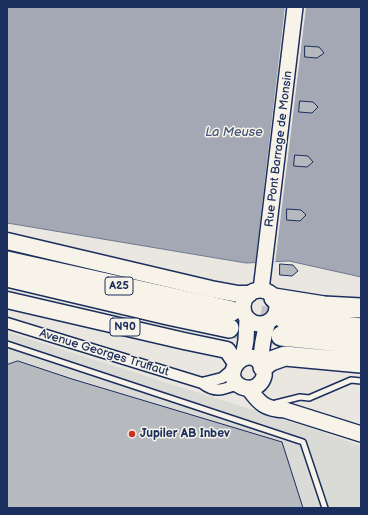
<!DOCTYPE html>
<html>
<head>
<meta charset="utf-8">
<style>
  body { margin:0 }
  #map { position:relative; width:368px; height:515px; overflow:hidden; background:#eae7e0; font-family:"Balsamiq Sans",sans-serif }
  canvas { display:block }
  .frame { position:absolute; inset:0; border:8px solid #1b2f5e; pointer-events:none }
</style>
</head>
<body>
<div id="map">
<canvas width="368" height="515"></canvas>
<div class="frame"></div>
</div>
<script>
const g = document.querySelector('canvas').getContext('2d');
g.lineJoin = 'round';
function fillPath(path, color) {
  g.fillStyle = color;
  g.fill(path, 'evenodd');
}
function strokePath(path, color, width, dash) {
  g.strokeStyle = color;
  g.lineWidth = width;
  g.lineCap = dash ? 'butt' : 'round';
  g.setLineDash(dash || []);
  g.stroke(path);
}
function drawText(font, color, halo, rows, align = 'center') {
  g.font = font + ' "Balsamiq Sans",sans-serif';
  g.lineWidth = 3;
  g.setLineDash([]);
  g.textBaseline = 'middle';
  g.strokeStyle = halo;
  g.fillStyle = color;
  for (const [text, x, y, turn = 0] of rows) {
    g.save();
    g.translate(x, y);
    g.rotate((+turn || 0) * Math.PI / 180);
    g.textAlign = isNaN(turn) ? turn : align;
    if (halo) g.strokeText(text, 0, 0);
    g.fillText(text, 0, 0);
    g.restore();
  }
}
fillPath(new Path2D(`
  M7,332L313,429L361,446V508H7Z`), '#dadad6');
const water = new Path2D(`
  M7,7H361V277L289,261L246,263L7,223Z`);
fillPath(water, '#a3a8b4');
strokePath(water, '#6d7892', 1);
fillPath(new Path2D(`
  M285,7H306L275,264L255,265Z`), '#eae7e0');
const building = new Path2D(`
  M305,46L319,47L324,53L317,58L305,57Z
  M300,101L313,102L318,107L312,113L299,112Z
  M295,155L308,156L313,162L307,167L294,166Z
  M287,209L301,210L306,215L300,221L287,220Z
  M280,264L293,265L298,271L292,276L280,275Z
  M18,361L72,379L282,442L303,508H7V365Z`);
fillPath(building, '#b6babf');
strokePath(building, '#1b2f5e', 1);
strokePath(new Path2D(`
  M232,311L284,319
  M229,328L281,336`), '#c1c2c6', 19, [19, 10]);
const lane = new Path2D(`
  M7,344L303,442L325,508
  M276,403L300,397L309,398L351,380L361,381`);
const street = new Path2D(`
  M7,323L202,383C215,393 223,390 237,384
  M202,383L222,378L234,368`);
const secondary = new Path2D(`
  M261,290L295,7
  M243 307a17 17 0 1 1 34 0a17 17 0 1 1-34 0Z
  M243,358L246,340L247,319
  M262,365C246,341 218,377 242,387C247,389 252,389 257,386C260,384 263,380 264,376C265,372 263,369 262,364C260,352 264,333 268,322
  M249,389C260,404 265,409 285,410L361,434`);
const primary = new Path2D(`
  M7,241L211,289L238,294H249
  M7,300L184,341L227,350L236,363`);
const highway = new Path2D(`
  M7,261L232,311
  M7,277L168,315L229,328
  M274,298L324,306L361,308
  M284,319L361,328
  M281,336L361,344
  M263,367L271,361L285,356L361,363`);
strokePath(lane, '#1b2f5e', 8);
strokePath(street, '#1b2f5e', 13);
strokePath(secondary, '#1b2f5e', 18);
strokePath(primary, '#1b2f5e', 19);
strokePath(highway, '#1b2f5e', 22);
strokePath(lane, '#f7f3e8', 5);
strokePath(street, '#f7f3e8', 10);
strokePath(secondary, '#f7f3e8', 15);
strokePath(primary, '#f7f3e8', 16);
strokePath(highway, '#f7f3e8', 19);
for (const [x, y, r, color] of [
  [132,434,4,"#c8321e"]
]) {
  const dot = new Path2D();
  dot.arc(x, y, r, 0, 2 * Math.PI);
  g.fillStyle = color;
  g.fill(dot);
  strokePath(dot, '#f7f3e8', 1.5);
}
for (const [x, y, w] of [
  [119,286,28],
  [125,327,30]
]) {
  const box = new Path2D();
  box.roundRect(x - w / 2, y - 9, w, 18, 3);
  g.fillStyle = '#f7f3e8';
  g.fill(box);
  strokePath(box, '#1b2f5e', 1);
}
drawText('bold 11px', '#1b2f5e', null, [
  ["A25",119,286],
  ["N90",125,327]
]);
drawText('12px', '#1b2f5e', '#f7f3e8', [
  ["Rue Pont Barrage de Monsin",279,149,-83],
  ["Avenue Georges Truffaut",104,353,17]
]);
drawText('bold 12px', '#1b2f5e', '#f7f3e8', [
  ["Jupiler AB Inbev",140,434]
], 'left');
drawText('italic 13px', '#445378', '#f7f3e8', [
  ["La Meuse",234,133]
]);
</script>
</body>
</html>
